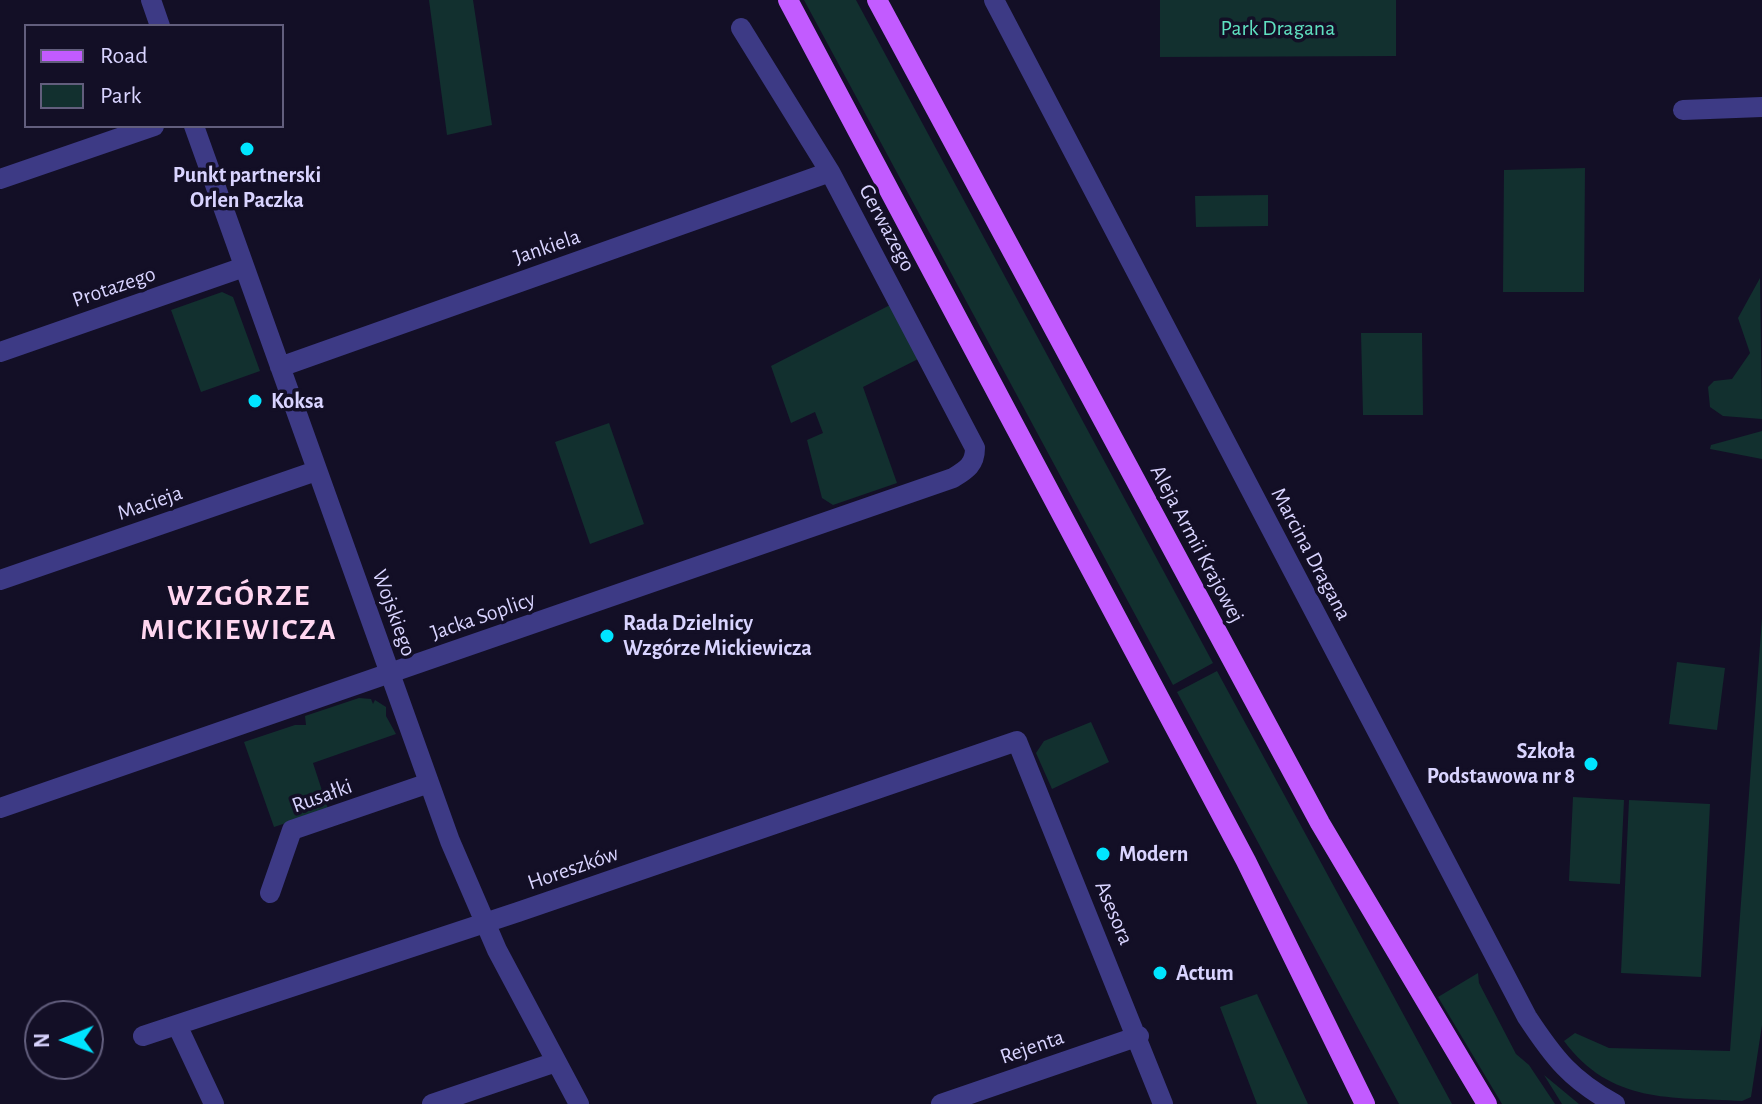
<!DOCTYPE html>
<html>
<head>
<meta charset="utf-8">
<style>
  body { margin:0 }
  #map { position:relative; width:1762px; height:1104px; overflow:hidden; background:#130f26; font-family:"Alegreya Sans",sans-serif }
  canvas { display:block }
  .legend { position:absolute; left:24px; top:24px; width:260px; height:104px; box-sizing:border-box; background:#130f26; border:2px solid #625e7d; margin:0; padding:10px 14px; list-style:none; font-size:24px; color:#d9d4ff }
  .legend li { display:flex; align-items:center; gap:16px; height:40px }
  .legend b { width:40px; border:2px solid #625e7d }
  .north { position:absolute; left:24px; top:1000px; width:80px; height:80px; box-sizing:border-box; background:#130f26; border:2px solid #625e7d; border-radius:50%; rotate:269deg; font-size:22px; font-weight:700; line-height:32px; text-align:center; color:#d9d4ff }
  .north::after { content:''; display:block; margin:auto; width:28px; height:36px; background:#00e5ff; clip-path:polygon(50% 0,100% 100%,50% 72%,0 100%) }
</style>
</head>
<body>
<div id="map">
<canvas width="1762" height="1104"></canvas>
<ul class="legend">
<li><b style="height:10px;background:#c25bff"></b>Road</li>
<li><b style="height:22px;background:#12302f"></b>Park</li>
</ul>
<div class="north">N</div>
</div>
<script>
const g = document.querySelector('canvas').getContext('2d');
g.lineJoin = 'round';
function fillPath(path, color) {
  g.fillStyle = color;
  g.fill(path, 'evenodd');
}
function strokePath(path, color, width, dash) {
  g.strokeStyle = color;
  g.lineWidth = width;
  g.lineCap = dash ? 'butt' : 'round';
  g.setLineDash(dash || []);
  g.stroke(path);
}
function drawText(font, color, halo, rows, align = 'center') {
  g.font = font + ' "Alegreya Sans",sans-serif';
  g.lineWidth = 7;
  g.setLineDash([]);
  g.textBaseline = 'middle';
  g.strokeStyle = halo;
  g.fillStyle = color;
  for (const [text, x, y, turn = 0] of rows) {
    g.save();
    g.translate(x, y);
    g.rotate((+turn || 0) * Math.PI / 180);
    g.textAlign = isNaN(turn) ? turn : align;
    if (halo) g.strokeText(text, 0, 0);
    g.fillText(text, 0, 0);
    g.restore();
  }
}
fillPath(new Path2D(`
  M429,0H473L492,125L447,135Z
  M804,0H856L1213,663L1173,685Z
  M1160,0H1396V56L1160,57Z
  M1585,168L1584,292H1503L1504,170Z
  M1268,195V226L1196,227L1195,196Z
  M1760,278L1762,419L1723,416L1710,407L1708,387L1714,381L1732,379L1750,353L1738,318Z
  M222,292L233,297L260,371L201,392L171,310Z
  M892,304L920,358L863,387L897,483L833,505L822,498L807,440L823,433L815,412L791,423L771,366Z
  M1361,333H1422L1423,415H1363Z
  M609,423L644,524L590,544L555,442Z
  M1762,431V459L1710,449L1711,445Z
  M1762,618V1025L1751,1097L1742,1101C1670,1097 1611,1104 1564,1041L1575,1033L1609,1048L1730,1051Z
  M1677,662L1725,668L1717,730L1669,724Z
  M1217,671L1452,1104H1399L1177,692Z
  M359,698L371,699L373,704L375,700L386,707V716L396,734L313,763L328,809L274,827L244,742L295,725H306L305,716Z
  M1091,722L1109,762L1052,789L1036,753L1044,741Z
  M1573,797L1624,800L1620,884L1569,881Z
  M1629,800L1710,804L1701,977L1621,973Z
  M1478,973L1479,983L1516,1054L1529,1065L1555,1104H1502L1438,997Z
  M1257,994L1308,1104H1257L1220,1007Z
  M1544,1075L1579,1104H1562Z`), '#12302f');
strokePath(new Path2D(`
  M151,0L160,26
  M994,0L1527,1017C1554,1058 1571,1080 1615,1104
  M1683,110L1762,107
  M194,126L450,841L497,950L579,1104
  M0,179L154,126
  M0,352L244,267
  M280,367L830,172
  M0,580L316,471
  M0,808L953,478C966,470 975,465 975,448L830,172L741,28
  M270,893L292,830L429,783
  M177,1025L214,1104
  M143,1036L518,912L1017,741L1163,1104
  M432,1104L556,1062
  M941,1104L1139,1036`), '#3d3a85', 20);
strokePath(new Path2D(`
  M788,0L1246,861L1365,1104
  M877,0L1320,823L1487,1104`), '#c25bff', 20);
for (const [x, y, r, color] of [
  [247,149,8,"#00e5ff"],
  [255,401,8,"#00e5ff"],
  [607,636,8,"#00e5ff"],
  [1591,764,8,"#00e5ff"],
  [1103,854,8,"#00e5ff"],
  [1160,973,8,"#00e5ff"]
]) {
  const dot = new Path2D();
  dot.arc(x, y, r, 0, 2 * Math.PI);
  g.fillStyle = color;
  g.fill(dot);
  strokePath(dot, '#130f26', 3);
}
drawText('22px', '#5fe0c0', '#130f26', [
  ["Park Dragana",1278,28]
]);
drawText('bold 22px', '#d9d4ff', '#130f26', [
  ["Punkt partnerski",247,175,"center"],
  ["Orlen Paczka",247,200,"center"],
  ["Koksa",271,401],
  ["Rada Dzielnicy",623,623],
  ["Wzgórze Mickiewicza",623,648],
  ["Szkoła",1575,751,"right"],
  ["Podstawowa nr 8",1575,776,"right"],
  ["Modern",1119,854],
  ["Actum",1176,973]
], 'left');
drawText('22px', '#d9d4ff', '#130f26', [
  ["Gerwazego",887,228,62],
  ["Jankiela",547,247,-19],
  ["Protazego",114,287,-19],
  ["Macieja",150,503,-19],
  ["Aleja Armii Krajowej",1197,544,62],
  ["Marcina Dragana",1311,554,62],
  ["Wojskiego",394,613,70],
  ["Jacka Soplicy",483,616,-19],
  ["Rusałki",322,796,-20],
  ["Horeszków",573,868,-19],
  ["Asesora",1114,913,67],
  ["Rejenta",1032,1047,-19]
]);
g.letterSpacing = '2px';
drawText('bold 30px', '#ffd6f0', '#130f26', [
  ["WZGÓRZE",239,596],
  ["MICKIEWICZA",239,630]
]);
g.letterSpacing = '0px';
</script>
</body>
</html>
